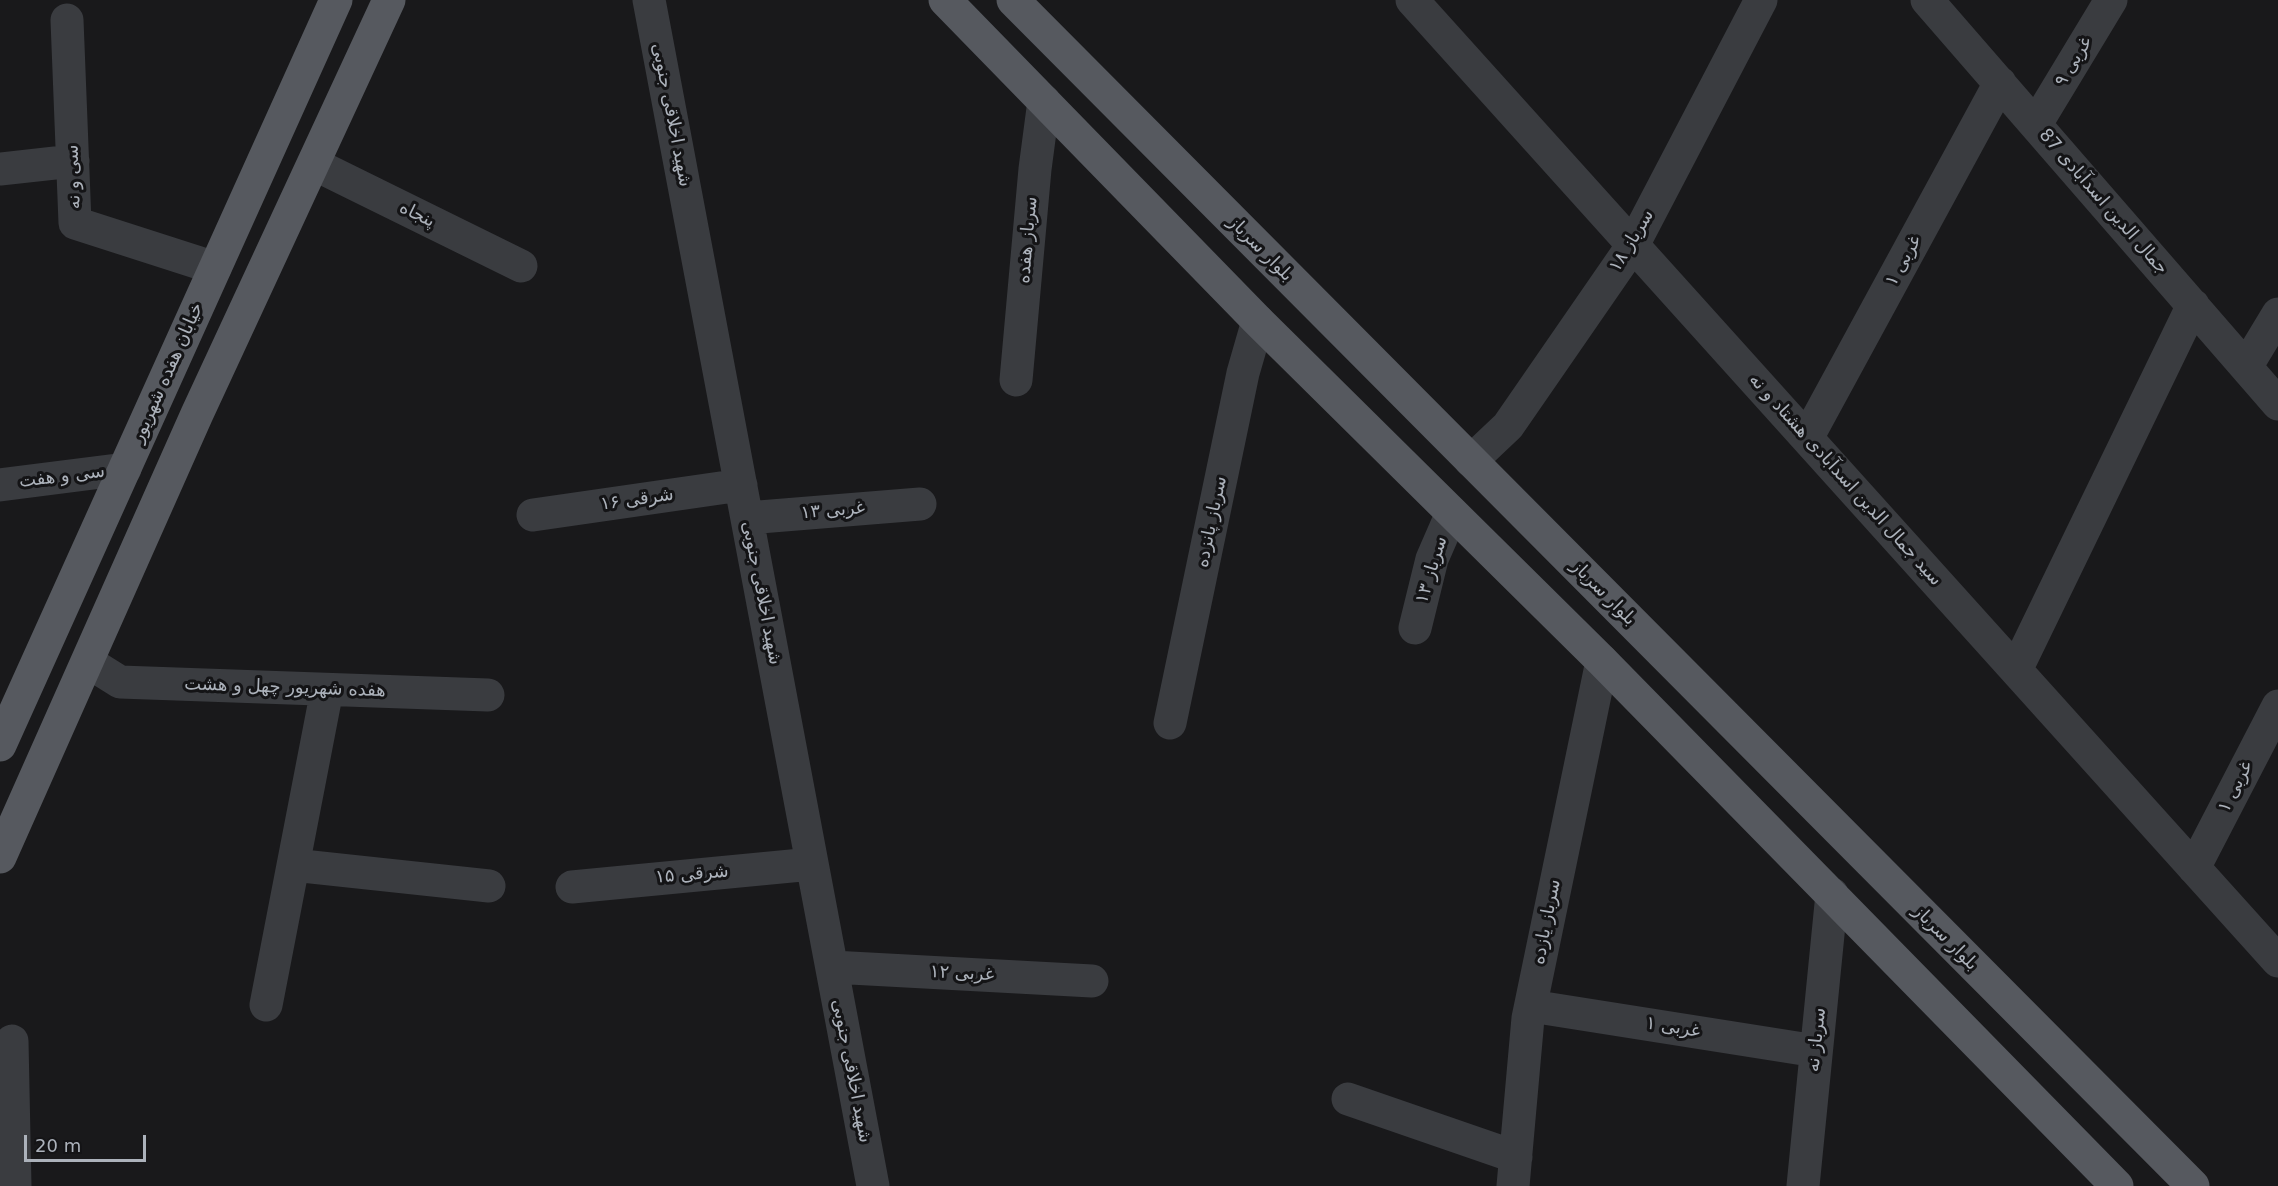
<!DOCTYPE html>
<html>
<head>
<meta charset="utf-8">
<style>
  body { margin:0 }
  #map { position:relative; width:2278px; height:1186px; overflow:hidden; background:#19191b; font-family:"DejaVu Sans",sans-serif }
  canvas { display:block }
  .scale { position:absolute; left:24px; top:1135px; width:122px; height:27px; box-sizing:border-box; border:3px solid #acb2bb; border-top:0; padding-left:8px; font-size:18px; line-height:21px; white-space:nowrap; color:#acb2bb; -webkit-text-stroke:4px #141416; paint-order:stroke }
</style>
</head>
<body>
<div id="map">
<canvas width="2278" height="1186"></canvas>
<div class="scale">20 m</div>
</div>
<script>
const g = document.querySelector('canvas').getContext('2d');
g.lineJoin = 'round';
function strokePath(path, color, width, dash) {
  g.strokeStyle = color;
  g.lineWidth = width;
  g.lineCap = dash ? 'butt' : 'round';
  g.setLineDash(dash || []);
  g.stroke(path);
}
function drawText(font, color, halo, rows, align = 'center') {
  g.font = font + ' "DejaVu Sans",Vazirmatn,sans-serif';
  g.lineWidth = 6;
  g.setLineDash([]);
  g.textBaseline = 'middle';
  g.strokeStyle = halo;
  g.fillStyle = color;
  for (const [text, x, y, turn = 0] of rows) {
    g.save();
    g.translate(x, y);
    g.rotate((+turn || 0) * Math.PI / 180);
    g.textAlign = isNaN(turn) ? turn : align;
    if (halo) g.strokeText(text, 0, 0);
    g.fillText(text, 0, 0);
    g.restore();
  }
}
strokePath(new Path2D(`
  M649,0L873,1186
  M1412,0L2278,961
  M1927,0L2278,404
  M67,20L75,223L215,268
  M2036,124L2111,0
  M314,164L521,266
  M0,169L73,161
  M2246,367L2278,314
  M1016,380L1035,169L1044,101
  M1807,438L2000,83
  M1471,461L1508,426L1633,245L1761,0
  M0,485L125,469
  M533,515L741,485
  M747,518L920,504
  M1415,628L1432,559L1452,513
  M88,662L120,682L488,695
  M2016,670L2193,305
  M1170,723L1243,373L1258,321
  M293,865L489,886
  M2194,868L2278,706
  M572,887L812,864
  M832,967L1092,981
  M266,1005L327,690
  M1531,1006L1816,1051
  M12,1041L15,1186
  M1348,1099L1516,1157
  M1513,1186L1528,1018L1602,661
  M1803,1186L1832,894`), '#3a3c40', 33);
strokePath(new Path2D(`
  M945,0L1258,321L1602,661L2117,1186
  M1013,0L2193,1186
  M0,745L336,0
  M0,857L197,414L389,0`), '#56595f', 33);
drawText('18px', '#acb2bb', '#141416', [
  ["غربی ۹",2074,62,-59],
  ["شهید اخلاقی جنوبی",671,115,79],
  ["سی و نه",74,177,-92],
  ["جمال الدین اسدآبادی 87",2103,202,49],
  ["پنجاه",417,215,26],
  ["سرباز هفده",1028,240,-85],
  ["سرباز ۱۸",1632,241,-59],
  ["بلوار سرباز",1260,249,45],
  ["غربی ۱",1904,261,-61],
  ["خیابان هفده شهریور",168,373,-66],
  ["سی و هفت",62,477,-7],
  ["سید جمال الدین اسدآبادی هشتاد و نه",1845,480,48],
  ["شرقی ۱۶",637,500,-8],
  ["غربی ۱۳",833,511,-5],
  ["سرباز پانزده",1212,522,-78],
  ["سرباز ۱۳",1432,570,-73],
  ["شهید اخلاقی جنوبی",761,593,79],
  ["بلوار سرباز",1603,593,45],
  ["هفده شهریور چهل و هشت",285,688,2],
  ["غربی ۱",2236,787,-63],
  ["شرقی ۱۵",692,875,-5],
  ["سرباز یازده",1547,922,-79],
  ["بلوار سرباز",1945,938,45],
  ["غربی ۱۲",962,974,3],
  ["غربی ۱",1673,1028,9],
  ["سرباز نه",1817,1040,-84],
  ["شهید اخلاقی جنوبی",851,1071,79]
]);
</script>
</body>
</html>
